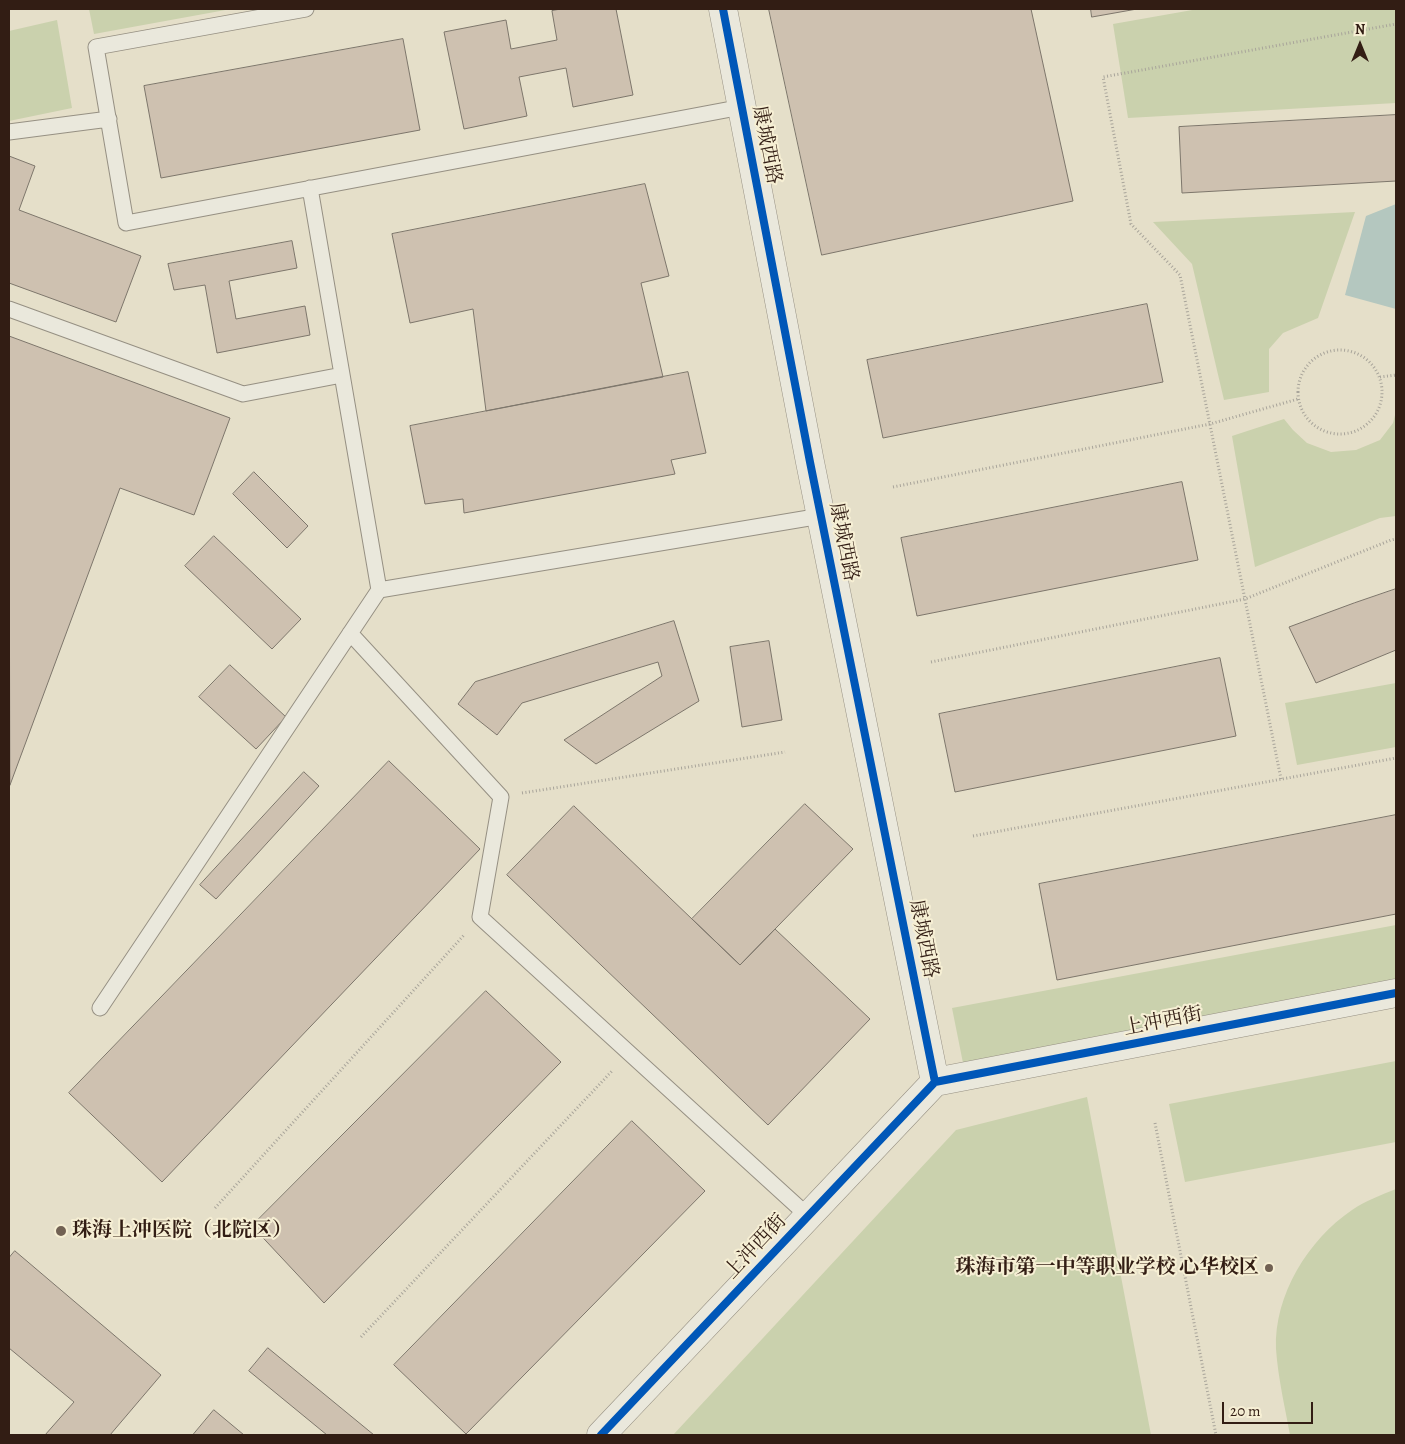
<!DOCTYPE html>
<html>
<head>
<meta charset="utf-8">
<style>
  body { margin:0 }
  #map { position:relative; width:1405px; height:1444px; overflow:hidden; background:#e5dfc9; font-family:Alegreya,serif }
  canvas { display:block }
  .frame { position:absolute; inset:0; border:10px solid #321d14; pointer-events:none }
  .north { position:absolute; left:1335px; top:20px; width:50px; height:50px; -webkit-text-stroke:4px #f6efd4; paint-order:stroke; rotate:0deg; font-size:14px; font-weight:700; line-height:20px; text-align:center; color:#321d14 }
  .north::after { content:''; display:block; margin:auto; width:18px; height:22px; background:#321d14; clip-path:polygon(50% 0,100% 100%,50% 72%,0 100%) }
  .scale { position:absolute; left:1222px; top:1402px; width:91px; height:22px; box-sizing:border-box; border:2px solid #321d14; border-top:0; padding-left:6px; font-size:15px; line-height:18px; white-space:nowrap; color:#321d14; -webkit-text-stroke:4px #f6efd4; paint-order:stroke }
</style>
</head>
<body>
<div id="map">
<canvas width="1405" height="1444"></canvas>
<div class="frame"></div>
<div class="north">N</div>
<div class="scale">20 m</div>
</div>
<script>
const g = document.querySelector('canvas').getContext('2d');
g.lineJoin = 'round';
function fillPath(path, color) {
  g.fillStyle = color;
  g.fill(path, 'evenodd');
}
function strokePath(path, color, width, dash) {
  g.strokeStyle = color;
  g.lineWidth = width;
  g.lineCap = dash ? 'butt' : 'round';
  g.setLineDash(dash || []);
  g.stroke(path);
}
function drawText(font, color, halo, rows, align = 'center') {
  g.font = font + ' Alegreya,"Noto Serif SC",serif';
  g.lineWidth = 4;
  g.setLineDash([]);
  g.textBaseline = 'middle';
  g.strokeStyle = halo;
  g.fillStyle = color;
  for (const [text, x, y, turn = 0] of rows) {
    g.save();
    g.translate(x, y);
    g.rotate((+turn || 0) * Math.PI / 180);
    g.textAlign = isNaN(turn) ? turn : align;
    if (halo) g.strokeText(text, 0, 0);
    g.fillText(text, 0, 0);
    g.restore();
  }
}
fillPath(new Path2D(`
  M89,9H231L94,34Z
  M1198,9H1396V103L1128,118L1113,24Z
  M57,20L72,108L9,121V31Z
  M1355,212L1318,318L1283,333L1269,349V392L1224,400L1192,264L1153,222Z
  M1396,411V516L1380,518L1255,567L1232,436L1284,419L1293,430L1307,443L1331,452L1356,450L1380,440L1393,423Z
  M1396,683V747L1297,765L1285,703Z
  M1396,925V981L963,1063L952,1008Z
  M1396,1061V1142L1185,1182L1169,1104Z
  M1087,1097L1151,1435H673L956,1130Z
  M1396,1189V1435H1290C1285,1407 1278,1378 1276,1349C1274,1295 1308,1240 1352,1210C1365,1201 1381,1195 1396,1189Z`), '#cad1ad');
fillPath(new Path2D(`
  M1396,204V309L1345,295L1366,216Z`), '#b4c7bf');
const building = new Path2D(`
  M561,9H616L633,95L573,107L566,68L519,77L527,116L464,129L444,32L506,20L511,49L557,40L552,11Z
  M769,9H1031L1073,201L822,255Z
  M1091,9H1137L1092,17Z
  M403,39L420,130L161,178L144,86Z
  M1396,115V181L1182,193L1179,127Z
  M9,156L35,166L19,210L141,256L116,322L9,283Z
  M645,184L669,276L641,283L663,377L486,411L473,309L410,323L392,234Z
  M292,241L297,268L229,281L236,319L305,306L310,335L217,353L205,285L174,290L168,264Z
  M1147,304L1163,382L883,438L867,360Z
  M9,336L230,418L194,515L120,488L10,785Z
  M688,372L706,453L671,460L675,474L464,513L463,499L425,504L410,426Z
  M254,472L308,526L287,548L233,494Z
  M1182,482L1198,560L917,616L901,538Z
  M214,536L301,619L272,649L185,566Z
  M1396,589V650L1316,683L1289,627L1354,603Z
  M674,621L699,701L596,764L564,740L662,676L658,662L522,703L497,735L458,704L475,682Z
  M769,641L782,720L742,727L730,647Z
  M1220,658L1236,736L955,792L939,714Z
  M230,665L286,717L256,749L199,697Z
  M389,761L480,849L162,1182L69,1093Z
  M304,772L319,786L216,899L200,885Z
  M805,804L853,849L740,965L692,919Z
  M574,806L740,965L775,929L870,1019L768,1125L507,875Z
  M1396,815V914L1057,980L1039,884Z
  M486,991L561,1062L324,1303L252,1226Z
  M632,1121L705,1191L466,1434L394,1365Z
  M15,1251L161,1375L110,1435H45L74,1402L9,1348V1258Z
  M268,1348L374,1435H327L249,1371Z
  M214,1410L244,1435H193Z`);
fillPath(building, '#cec1b0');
strokePath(building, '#7d766b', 1);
const service = new Path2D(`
  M306,9L96,47L126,223L742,107
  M9,132L109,119
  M310,188L379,590L821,516
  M9,309L243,394L342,375
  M350,633L501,797L480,917L808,1216
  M100,1008L379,590`);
const minor = new Path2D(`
  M723,9L810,462L935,1082
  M935,1082L1396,993
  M601,1435L935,1082`);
strokePath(service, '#969083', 17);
strokePath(minor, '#969083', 29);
strokePath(new Path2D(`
  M1298 392a42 42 0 1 1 84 0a42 42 0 1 1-84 0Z
  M1380,377L1396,375
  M893,487L1210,424L1298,399
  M931,662L1245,599L1391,540L1396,539
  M1281,779L1180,275L1131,224L1103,77L1396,24
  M522,793L785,752
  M973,836L1396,758
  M1155,1123L1216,1435
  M215,1208L465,934
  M361,1337L613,1070`), '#a8a49a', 3, [1, 2.5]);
strokePath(service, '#eae8dc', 15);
strokePath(minor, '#eae8dc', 28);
strokePath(new Path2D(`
  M723,9L810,462L935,1082
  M935,1082L1396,993
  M601,1435L935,1082`), '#0057b8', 8);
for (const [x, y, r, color] of [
  [61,1231,6,"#716153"],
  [1269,1268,5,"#716153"]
]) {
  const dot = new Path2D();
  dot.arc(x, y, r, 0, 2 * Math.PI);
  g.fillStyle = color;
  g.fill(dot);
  strokePath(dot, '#f6efd4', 2);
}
drawText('20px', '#321d14', '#f6efd4', [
  ["康城西路",766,145,79],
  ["康城西路",843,542,79],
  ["康城西路",923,939,79],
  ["上冲西街",1163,1022,-11],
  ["上沖西街",756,1247,-47]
]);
drawText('bold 20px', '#321d14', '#f6efd4', [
  ["珠海上冲医院（北院区）",72,1231],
  ["珠海市第一中等职业学校 心华校区",1259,1268,"right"]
], 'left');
</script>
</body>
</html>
